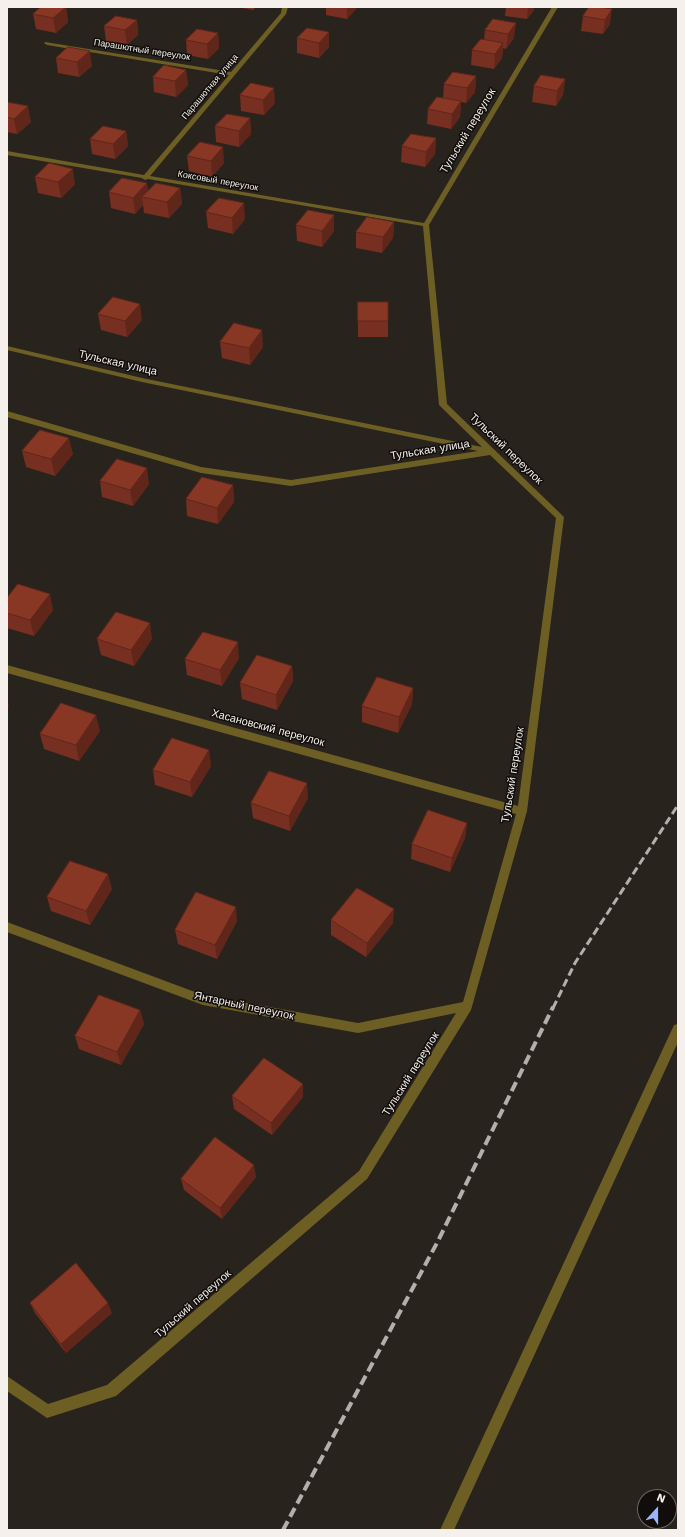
<!DOCTYPE html>
<html>
<head>
<meta charset="utf-8">
<style>
  body { margin:0 }
  #map { position:relative; width:685px; height:1537px; overflow:hidden; background:#29231d; font-family:"Work Sans",sans-serif }
  canvas { display:block }
  .frame { position:absolute; inset:0; border:8px solid #f5f0ec; pointer-events:none }
  .north { position:absolute; left:637px; top:1489px; width:40px; height:40px; box-sizing:border-box; background:#100d0a; border:1px solid #6c6864; border-radius:50%; rotate:21deg; font-size:11px; font-weight:700; line-height:16px; text-align:center; color:#f5f0ec }
  .north::after { content:''; display:block; margin:auto; width:14px; height:18px; background:#9db4fd; clip-path:polygon(50% 0,100% 100%,50% 72%,0 100%) }
</style>
</head>
<body>
<div id="map">
<canvas width="685" height="1537"></canvas>
<div class="frame"></div>
<div class="north">N</div>
</div>
<script>
const g = document.querySelector('canvas').getContext('2d');
g.lineJoin = 'round';
function fillPath(path, color) {
  g.fillStyle = color;
  g.fill(path, 'evenodd');
}
function strokePath(path, color, width, dash) {
  g.strokeStyle = color;
  g.lineWidth = width;
  g.lineCap = dash ? 'butt' : 'round';
  g.setLineDash(dash || []);
  g.stroke(path);
}
function drawText(font, color, halo, rows, align = 'center') {
  g.font = font + ' "Work Sans",sans-serif';
  g.lineWidth = 3;
  g.setLineDash([]);
  g.textBaseline = 'middle';
  g.strokeStyle = halo;
  g.fillStyle = color;
  for (const [text, x, y, turn = 0] of rows) {
    g.save();
    g.translate(x, y);
    g.rotate((+turn || 0) * Math.PI / 180);
    g.textAlign = isNaN(turn) ? turn : align;
    if (halo) g.strokeText(text, 0, 0);
    g.fillText(text, 0, 0);
    g.restore();
  }
}
fillPath(new Path2D(`
  M282,7H288L286,14L150,176L424,223L552,7H558L429,225L447,404L564,517L527,811L471,1010L367,1179L116,1396L47,1418L7,1391V1376L48,1404L107,1385L359,1171L456,1013L358,1033L203,1005L7,932V922L203,995L358,1023L463,1002L516,814L7,673V665L518,806L556,518L490,455L291,486L201,473L7,417V411L201,467L291,480L478,451L142,382L7,350V346L142,378L482,447L439,405L423,226L148,179L145,180L142,178L7,155V151L144,175L229,75L47,45L44,43L45,42L231,72L281,13Z
  M678,1024V1042L454,1530H440L674,1025Z`), '#6d5f24');
strokePath(new Path2D(`
  M553,1008L575,963L678,805`), '#b4afaa', 3, [8, 4]);
strokePath(new Path2D(`
  M283,1530L438,1241L553,1007`), '#b4afaa', 4, [10, 5]);
fillPath(new Path2D(`
  M66,7L68,22L56,33L36,29L33,14Z
  M237,7H256L253,10Z
  M326,7H356V9L347,19L326,15Z
  M506,7H528V8L534,10L527,19L505,16Z
  M598,7L610,24L603,34L581,31L583,16Z
  M493,19L514,38L506,49L503,48L502,58L494,69L471,65L472,50L484,40L485,30Z
  M137,20L138,35L127,45L106,41L104,26Z
  M329,32V47L319,58L297,53V38Z
  M218,33L219,48L208,59L187,55L186,40Z
  M68,47L92,66L79,77L58,73L56,58Z
  M186,70L188,85L176,97L154,92L153,77Z
  M476,76L475,92L466,103L461,102L460,117L451,129L427,124L428,109L443,98L444,84Z
  M565,79L563,95L556,106L532,102L534,86Z
  M251,83L275,103L264,115L241,111L240,95Z
  M7,102L31,122L17,134L7,132Z
  M250,118L251,134L239,147L216,142L215,126Z
  M126,131L128,146L115,159L92,154L90,139Z
  M436,138L435,154L425,167L401,162L402,146Z
  M187,156L224,163L212,177L189,171Z
  M35,177L75,184L61,198L38,193Z
  M147,183L148,191L180,188L182,204L169,218L144,213L143,205L135,214L111,208L109,192Z
  M206,212L245,219L233,234L208,228Z
  M334,215V231L322,247L297,241L296,225Z
  M394,222L393,238L382,253L356,248V232Z
  M358,302L388,321V337H358Z
  M98,314L142,320L127,337L101,330Z
  M220,342L263,347L250,365L222,358Z
  M22,451L73,454L55,476L26,467Z
  M100,481L149,484L133,506L102,497Z
  M233,485L234,502L218,524L187,516L186,499Z
  M7,598L53,610L34,636L7,628Z
  M97,639H152L134,666L101,655Z
  M239,658L222,686L187,675L185,659Z
  M292,666L293,681L277,710L242,699L240,683Z
  M413,688L412,704L398,733L362,722V706Z
  M100,731L79,761L44,749L40,734Z
  M211,766L192,797L155,785L153,770Z
  M308,798L290,831L253,818L251,803Z
  M467,823L465,838L450,872L411,859L412,844Z
  M112,889L90,925L51,911L47,897Z
  M331,920L393,923L366,957L331,935Z
  M237,921L217,959L178,944L175,930Z
  M140,1010L144,1024L121,1065L79,1049L75,1036Z
  M303,1084V1097L272,1135L234,1109L232,1096Z
  M256,1177L222,1219L184,1190L181,1179Z
  M30,1303L112,1313L66,1353L35,1313Z`), '#762f20');
fillPath(new Path2D(`
  M66,7L68,22L56,33L53,18Z
  M347,7H356V9L347,19Z
  M528,7H534V10L527,19Z
  M612,9L610,24L603,34L605,20Z
  M137,20L138,35L127,45L125,30Z
  M516,23L514,38L506,49L508,34Z
  M329,32V47L319,58V43Z
  M218,33L219,48L208,59L207,44Z
  M503,43L502,58L494,69L495,54Z
  M90,51L92,66L79,77L77,62Z
  M186,70L188,85L176,97L175,81Z
  M476,76L475,92L466,103L467,88Z
  M565,79L563,95L556,106L557,91Z
  M274,88L275,103L264,115L263,100Z
  M461,101L460,117L451,129L452,114Z
  M28,106L31,122L17,134L14,119Z
  M250,118L251,134L239,147V131Z
  M126,131L128,146L115,159L113,144Z
  M436,138L435,154L425,167L426,152Z
  M223,147L224,163L212,177L211,161Z
  M73,169L75,184L61,198L58,182Z
  M147,183L148,198L142,197L143,205L135,214L133,198Z
  M180,188L182,204L169,218L167,202Z
  M244,203L245,219L233,234L232,218Z
  M334,215V231L322,247V231Z
  M394,222L393,238L382,253L383,237Z
  M140,304L142,320L127,337L125,321Z
  M262,330L263,347L250,365L249,348Z
  M69,438L73,454L55,476L51,459Z
  M147,468L149,484L133,506L130,490Z
  M233,485L234,502L218,524L217,508Z
  M50,594L53,610L34,636L30,620Z
  M150,623L152,639L134,666L131,650Z
  M238,642L239,658L222,686L220,670Z
  M292,666L293,681L277,710L276,695Z
  M413,688L412,704L398,733L399,717Z
  M7,700L9,706L7,708Z
  M96,715L100,731L79,761L76,745Z
  M209,750L211,766L192,797L190,782Z
  M307,783L308,798L290,831L289,816Z
  M467,823L465,838L450,872L452,858Z
  M108,874L112,889L90,925L86,911Z
  M236,907L237,921L217,959L215,945Z
  M394,909L393,923L366,957L367,943Z
  M140,1010L144,1024L121,1065L117,1052Z
  M303,1084V1097L272,1135L271,1123Z
  M254,1165L256,1177L222,1219L220,1208Z
  M108,1303L112,1313L66,1353L61,1344Z`), '#60261a');
const building = new Path2D(`
  M41,7H66L53,18L33,14Z
  M589,7H598L612,9L605,20L583,16Z
  M116,16L137,20L125,30L104,26Z
  M493,19L516,23L508,34L485,30Z
  M307,28L329,32L319,43L297,38Z
  M197,29L218,33L207,44L186,40Z
  M481,39L503,43L495,54L472,50Z
  M68,47L90,51L77,62L56,58Z
  M164,65L186,70L175,81L153,77Z
  M453,72L476,76L467,88L444,84Z
  M541,75L565,79L557,91L534,86Z
  M251,83L274,88L263,100L240,95Z
  M437,97L461,101L452,114L428,109Z
  M7,102L28,106L14,119L7,117Z
  M227,114L250,118L239,131L215,126Z
  M103,126L126,131L113,144L90,139Z
  M411,134L436,138L426,152L402,146Z
  M200,142L223,147L211,161L187,156Z
  M49,163L73,169L58,182L35,177Z
  M122,178L147,183L133,198L109,192Z
  M156,183L180,188L167,202L142,197Z
  M219,198L244,203L232,218L206,212Z
  M308,210L334,215L322,231L296,225Z
  M367,217L394,222L383,237L356,232Z
  M113,297L140,304L125,321L98,314Z
  M358,302H388V321H358Z
  M234,323L262,330L249,348L220,342Z
  M40,430L69,438L51,459L22,451Z
  M117,459L147,468L130,490L100,481Z
  M202,477L233,485L217,508L186,499Z
  M18,584L50,594L30,620L7,613V598Z
  M116,612L150,623L131,650L97,639Z
  M203,632L238,642L220,670L185,659Z
  M257,655L292,666L276,695L240,683Z
  M377,677L413,688L399,717L362,706Z
  M61,703L96,715L76,745L40,734Z
  M172,738L209,750L190,782L153,770Z
  M269,771L307,783L289,816L251,803Z
  M428,810L467,823L452,858L412,844Z
  M70,861L108,874L86,911L47,897Z
  M357,888L394,909L367,943L331,920Z
  M196,892L236,907L215,945L175,930Z
  M99,995L140,1010L117,1052L75,1036Z
  M264,1058L303,1084L271,1123L232,1096Z
  M215,1137L254,1165L220,1208L181,1179Z
  M76,1263L108,1303L61,1344L30,1303Z`);
fillPath(building, '#893725');
strokePath(building, '#60261a', 1);
drawText('9px', '#f5f0ec', '#100d0a', [
  ["Парашютный переулок",142,50,9],
  ["Парашютная улица",210,87,-50],
  ["Коксовый переулок",218,181,10]
]);
drawText('11px', '#f5f0ec', '#100d0a', [
  ["Тульский переулок",468,131,-59],
  ["Тульская улица",118,363,13],
  ["Тульский переулок",506,449,44],
  ["Тульская улица",430,450,-9],
  ["Хасановский переулок",268,728,15],
  ["Тульский переулок",513,775,-81],
  ["Янтарный переулок",244,1006,12],
  ["Тульский переулок",411,1074,-58],
  ["Тульский переулок",193,1304,-41]
]);
</script>
</body>
</html>
